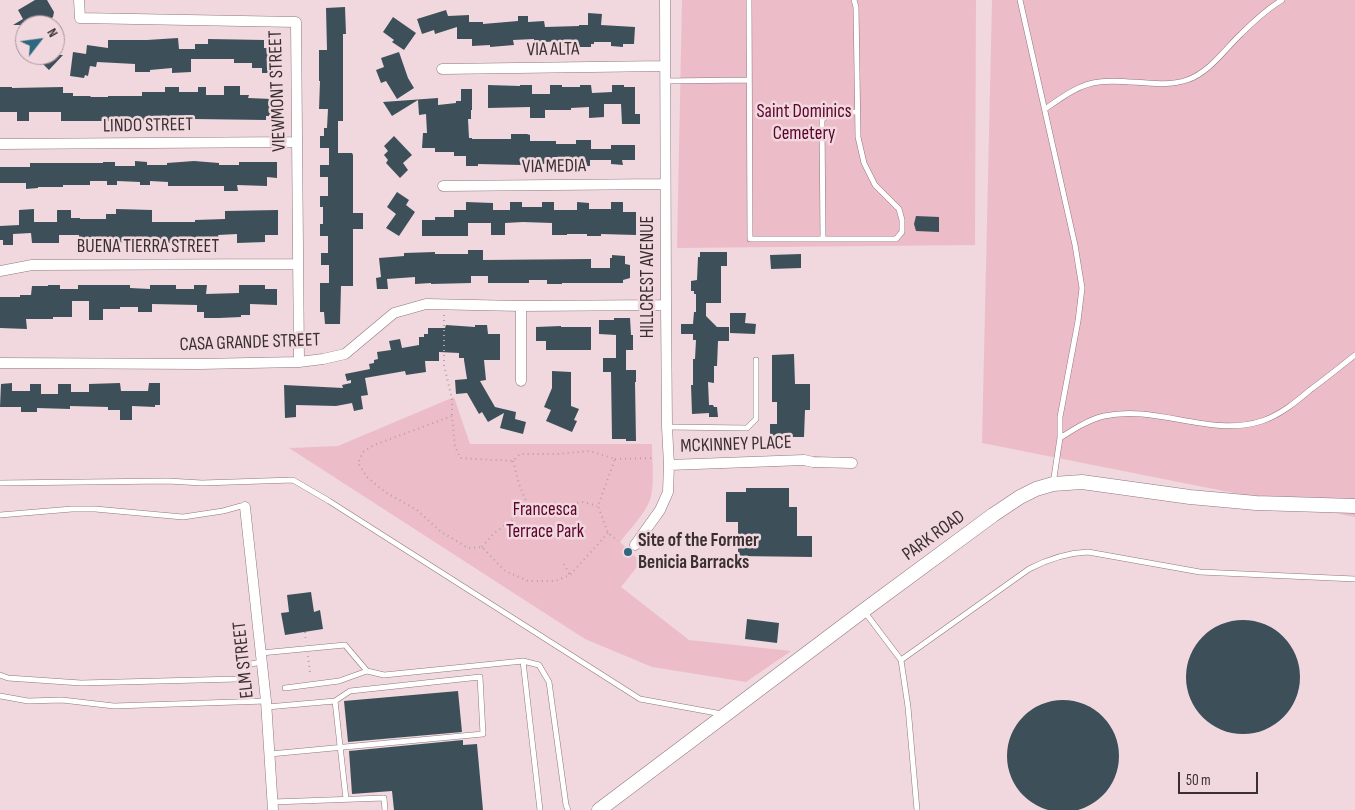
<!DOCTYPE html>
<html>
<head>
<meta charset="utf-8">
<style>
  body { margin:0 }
  #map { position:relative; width:1355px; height:810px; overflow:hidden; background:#f1d8de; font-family:"Sofia Sans Condensed",sans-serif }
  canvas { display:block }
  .north { position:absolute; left:15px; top:15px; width:50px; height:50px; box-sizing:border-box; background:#f1d8de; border:1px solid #a89599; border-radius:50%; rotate:60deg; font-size:14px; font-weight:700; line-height:20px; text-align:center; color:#3a3032 }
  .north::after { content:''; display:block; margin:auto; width:18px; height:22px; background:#2e6880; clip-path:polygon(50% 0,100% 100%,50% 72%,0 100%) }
  .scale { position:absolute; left:1178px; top:772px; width:80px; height:22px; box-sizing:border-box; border:2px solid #3a3032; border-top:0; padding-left:6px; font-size:15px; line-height:18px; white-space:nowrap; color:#3a3032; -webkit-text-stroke:4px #f1d8de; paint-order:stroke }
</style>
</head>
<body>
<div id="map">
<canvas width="1355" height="810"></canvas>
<div class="north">N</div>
<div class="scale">50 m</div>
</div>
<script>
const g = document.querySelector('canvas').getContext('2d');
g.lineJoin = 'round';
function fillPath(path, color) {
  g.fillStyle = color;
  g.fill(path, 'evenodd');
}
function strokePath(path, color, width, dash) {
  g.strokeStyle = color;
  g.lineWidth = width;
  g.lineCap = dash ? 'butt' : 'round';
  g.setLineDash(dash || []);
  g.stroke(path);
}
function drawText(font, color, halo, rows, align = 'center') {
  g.font = font + ' "Sofia Sans Condensed",sans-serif';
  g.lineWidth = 5;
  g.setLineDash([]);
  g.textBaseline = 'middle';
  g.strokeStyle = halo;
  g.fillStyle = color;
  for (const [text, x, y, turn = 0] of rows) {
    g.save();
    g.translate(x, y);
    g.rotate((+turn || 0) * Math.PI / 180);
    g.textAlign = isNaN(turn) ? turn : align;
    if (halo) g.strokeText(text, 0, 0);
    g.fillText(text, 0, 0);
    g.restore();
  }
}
fillPath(new Path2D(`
  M682,0H976L975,245L677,248Z
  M992,0H1355V517L982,443Z
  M454,397L470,444H652C652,458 655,487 650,500C644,515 630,529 620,542L641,562L621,587L689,640L791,651L746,682L652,667L585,639L289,448L338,446Z`), '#ecbdc9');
fillPath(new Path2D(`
  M35,0H47L54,12L53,17L47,21L50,25H13L23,19L18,10Z
  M345,7L346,34H343V121H338V153H352L353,155V213H363V229H353V286H341L340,324H325L324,312H320V283H329V265H321V253H328V236H320V224H323V207H320V196H328V177H320V165H329V148H320V136H324V128H327L328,109H319L320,81H319V50H327L326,8Z
  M446,10L448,16L469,15V22H483V24L518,21V16H528V22L544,21L545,27L579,26V25H588V13L602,14L601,25L635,27L634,44H623V47L611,46V42H594V44H591V47H579L563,46L562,41L546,42V46H534V39L513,40L514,45L490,47V45L472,46V39H457V27L435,34L434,30L422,34L417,19Z
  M393,17L416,33L404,50L392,42L394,40L383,32Z
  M178,38L179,49H195V44H208V39L264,40V48H276V73H262V68H252V63H234V59H191V72L172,73V68L150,70V72H135V64L97,62L96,67L90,66L88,76L85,75L84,78L70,76L73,52L86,54L87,45L108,48V40H147Z
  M399,52L408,78L414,88L397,99L386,81L381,83L376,70L384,67L381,58Z
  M34,55H63L49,70Z
  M488,85L520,86V85H532V94H550V85H562V87H580V85H591L592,93L612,92V85H624V87H635V114H640V124H622L621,104H604V117L589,118V107L571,108V110H545V118H530V107L488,108Z
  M224,86H240V95H249L248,98L272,99V116H266V120L194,119L176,118V116H153V117H149V121H61V112H29V121H17V112H0V87H12V88L63,87V93H73V96H91L90,97H108V96H142V92H165V87H179V92H198V87H206V95H224Z
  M461,89H472V110H471V119H468L469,138H472V139H511V134H527L530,135V141H556V144H576V140H591V149H611V145H635V160H622L623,165L611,164V160H590V166H576V164H542V162H522V165L478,164V166H466V156H454V152H435V148H422L423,133H427L426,114L419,115L418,100L392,116L383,102L438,98V105L456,103V101H461Z
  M394,136L412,155L403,163L408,170L400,178L386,163L388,160L384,155L388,151L384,146Z
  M135,161L147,162V165H167V163L194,161L219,163V165H239V162H277V178L267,177V186L237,185L238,191H224V186H168V182L150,181V185H140V182L117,181V185H107V181H90V185H63V187H38V188L26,189V183H0V167H30V163H103V162H115V166H135Z
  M397,192L409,200L406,205L415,212L399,236L386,228L396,214L387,207Z
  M466,202L493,203V210H510V202H522V207H542V202H554V210H577V202L589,203V209H611V202H623V212H636V235L601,234V236H587V234H567V235H552V223L523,222L505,223V235H491V223H468V236H422V220H435V217H454V210H466Z
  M34,209V222H57V210H71V218H80V219H106V214H116V209L152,210V222H195V220L225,219V211L278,210V235H265V242L237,243V234L218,235L219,238L206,239V242H195V240L176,239V243L103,242V243H91V239L79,238V235H59V243H32L31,233L13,234V245H3V240H0V226L19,225V210Z
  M916,216L939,217V232L916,231L914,224Z
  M468,250H483V260L591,259V268H610V258H612V255L625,256V264L630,265V278L623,280V283H562V284H547V280H529V283H488V276H471V283L431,284V283L415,284V277L387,279L388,289H377L376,278L381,277L379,258L404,256V253L435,252V254H468Z
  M700,252H727V266H721V303H706V316L717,327H729V341H718L717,366H714V383L708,382L709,405H713L714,407H717L718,417H709V413L692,414L691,385H693V359H695L696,340H693V334H681V324H693L694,312H696V294H694V291H691V281L697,280L698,257H700Z
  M801,254V268L771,269L770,255Z
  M48,285H60V289H78V285H130V288L150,289V285H176V289H194V285H207L206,294L239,293V285H265V289H277V305L250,304V315H241V317L219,318H204V312H197V305L152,304V312H138V307H120V309H103V320H89V301H72V317H53V319H26L27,329L0,328V297H20V295H31L32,286H48Z
  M730,313H746L745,323L756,324L755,334L730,333Z
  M614,318H630L631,335H633V350H626V370H636V382H635L636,441H626V439H612L611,372H603V358H616V335L599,334V320H614Z
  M446,325L475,327V325H487L488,334H500V360H484L486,380L480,381L495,407L516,412L515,419L526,422L523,434L500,428L504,413L488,422L482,412L479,414L467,393L456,394L455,380L467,379L464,360V358H459V353L439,352V361H425L426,372L406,375L405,371L365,378L368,395L361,396L363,409L354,411L352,403L336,406L296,405V417L285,418L284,385L343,388L342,385L351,383V380L347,381L345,374L370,369L369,364L374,363V360L378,359L377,352L391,350L389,341L400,339L402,348L419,345V337H424V334H428V328H445Z
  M561,326V327H591V350H546V341H536V327Z
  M794,354L795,384H810V410H805L804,437H770V424H777V402H772V355Z
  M552,371L571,372V406L579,409L574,420L577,421L572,432L546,421L551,410L544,407L552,388Z
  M12,383V391H30V384H41V394H58V384H71V392H89V384L120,383L121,391H148L149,383H160V405H155V407L132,406V420H120V410H108V407L70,406V409L37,408V412H21V407H0L1,384Z
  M746,488H789V507H797V536H812V557L738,556V522H726V492H746Z
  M311,592L314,612L320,610L323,629L285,635L281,613L289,612L287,595Z
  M747,619L779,623L777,643L745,639Z
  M1186 677a57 57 0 1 1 114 0a57 57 0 1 1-114 0Z
  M458,691L462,732L348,742L344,701Z
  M1007 756a56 56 0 1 1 112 0a56 56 0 1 1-112 0Z
  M463,740V745L477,744L483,810H394L392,791L352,794L349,751Z`), '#3d505a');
const lane = new Path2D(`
  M749,0L750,239H896L902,232V220L899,209L875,185L864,163L858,137L856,7L854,0
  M1020,0L1075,245L1082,288L1078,321L1060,417V438L1053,484
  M665,81L749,80
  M1045,109C1061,98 1079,84 1099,82C1126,78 1161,89 1187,80C1210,72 1224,50 1241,34C1254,21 1267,9 1282,0
  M823,239L822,120L830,112H857
  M667,427L747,428L756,419V360
  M1060,438C1074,429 1088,420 1104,416C1157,404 1210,438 1262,421C1280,415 1296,402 1310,390C1325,379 1340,367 1355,355
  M0,483L168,481L202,483L293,480L329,501L640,699L722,714
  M0,515L72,509H95L183,517L223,511L241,506L245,507
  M864,611L901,660L908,707L917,810
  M261,653L345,645L367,671L384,675L523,661L540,810
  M901,660L1029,569C1048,559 1066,553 1088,552L1200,572L1355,579
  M523,661L539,665L549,682L566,805L568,810
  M0,675L8,678L81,683L238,679L246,665L261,662
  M285,688L339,681L367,671
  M0,696L28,701L62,700L114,706L266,701
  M335,701L346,799
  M267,707L335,701L350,691L480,677L483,734L270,754
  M273,802L384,798L385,810`);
const street = new Path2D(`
  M79,0L80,18L296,22L299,362
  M442,69L665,66
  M0,144L297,142
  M443,186L665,184
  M0,271L32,265L298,264
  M521,306V381
  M0,363L200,364L299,362L323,359L345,354L394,313L426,304L521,306L666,305
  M669,465L804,460L813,462L852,463
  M245,507L266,701L273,810
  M635,545L660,510L668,492L669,465L667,427L666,305L665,0`);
const secondary = new Path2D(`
  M599,810L863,611L993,515L1020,497L1036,489L1053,484L1082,482L1190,497L1256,503L1355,506`);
strokePath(lane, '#8e777d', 6);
strokePath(street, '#8e777d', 11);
strokePath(secondary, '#8e777d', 15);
strokePath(new Path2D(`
  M444,315V365L452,399V416
  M615,459L655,458
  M513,461L519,484L529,508
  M608,533L570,575L555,581H528L505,571L482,547L468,548L440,531L417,510L385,492L367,477L358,463L363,452L374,445L452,416L455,446L460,458L513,461L520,454H558L590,451L615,459L598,506L608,533L618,541
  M482,547L493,534L529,508L584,502L597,506
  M564,564L570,575
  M305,632L306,642
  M308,656L310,672`), '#b4a0a5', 2, [1, 4]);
strokePath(lane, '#fff', 5);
strokePath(street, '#fff', 10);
strokePath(secondary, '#fff', 14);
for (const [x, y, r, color] of [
  [628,552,5,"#2e6880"]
]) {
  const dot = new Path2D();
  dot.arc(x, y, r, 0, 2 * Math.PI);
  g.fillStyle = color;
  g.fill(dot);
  strokePath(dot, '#f1d8de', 2);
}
drawText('19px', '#3a3032', '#f1d8de', [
  ["VIA ALTA",553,50,-1],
  ["VIEWMONT STREET",278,91,-92],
  ["LINDO STREET",148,126,-1],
  ["VIA MEDIA",554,167,-1],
  ["BUENA TIERRA STREET",148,247],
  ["HILLCREST AVENUE",648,277,-90],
  ["CASA GRANDE STREET",250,343,-2],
  ["MCKINNEY PLACE",736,445,-2],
  ["PARK ROAD",934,536,-36],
  ["ELM STREET",244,660,-96]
]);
drawText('19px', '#5b032b', '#f1d8de', [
  ["Saint Dominics",804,112],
  ["Cemetery",804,134],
  ["Francesca",545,510],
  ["Terrace Park",545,532]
]);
drawText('bold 19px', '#3a3032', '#f1d8de', [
  ["Site of the Former",638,541],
  ["Benicia Barracks",638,563]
], 'left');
</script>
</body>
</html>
